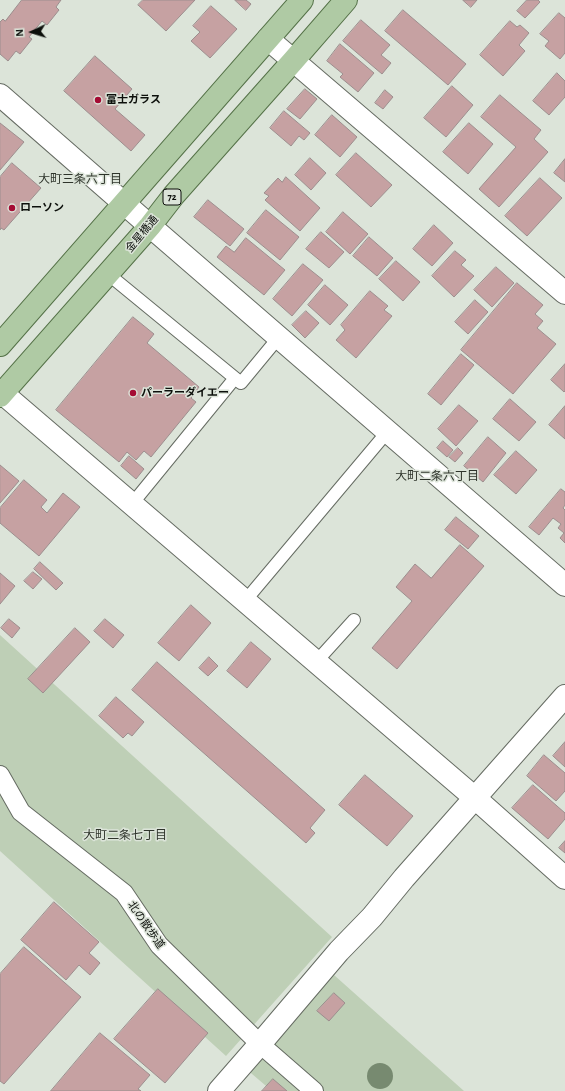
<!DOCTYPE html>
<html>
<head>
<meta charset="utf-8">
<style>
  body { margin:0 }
  #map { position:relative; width:565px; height:1091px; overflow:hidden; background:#dce4d9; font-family:"Alegreya Sans",sans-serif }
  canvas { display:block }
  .north { position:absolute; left:12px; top:12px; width:40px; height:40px; -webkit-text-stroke:3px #dce4d9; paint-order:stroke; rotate:266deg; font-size:11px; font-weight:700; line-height:16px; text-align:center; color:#0c0f0b }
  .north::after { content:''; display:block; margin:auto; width:14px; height:18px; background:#0c0f0b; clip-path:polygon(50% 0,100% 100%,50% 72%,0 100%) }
</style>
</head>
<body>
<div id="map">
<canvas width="565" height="1091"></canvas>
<div class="north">N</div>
</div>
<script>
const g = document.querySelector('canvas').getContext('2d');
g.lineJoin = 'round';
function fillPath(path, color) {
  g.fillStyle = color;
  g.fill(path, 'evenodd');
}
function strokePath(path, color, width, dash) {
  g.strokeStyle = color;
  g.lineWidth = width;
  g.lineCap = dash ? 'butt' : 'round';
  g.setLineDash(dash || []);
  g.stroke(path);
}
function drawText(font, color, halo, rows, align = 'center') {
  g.font = font + ' "Alegreya Sans","Noto Sans JP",sans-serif';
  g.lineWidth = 3;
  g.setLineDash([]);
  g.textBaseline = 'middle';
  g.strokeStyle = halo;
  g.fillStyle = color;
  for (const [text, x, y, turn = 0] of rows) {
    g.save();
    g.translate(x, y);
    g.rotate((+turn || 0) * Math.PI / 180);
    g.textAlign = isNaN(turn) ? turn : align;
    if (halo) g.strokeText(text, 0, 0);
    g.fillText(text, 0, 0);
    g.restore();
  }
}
fillPath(new Path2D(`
  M0,635L332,937L226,1056L0,851Z
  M334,975L464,1091H272L245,1068Z`), '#becfb6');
fillPath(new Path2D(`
  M367 1076a13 13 0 1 1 26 0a13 13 0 1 1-26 0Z`), '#778a70');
const building = new Path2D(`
  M22,0H61L56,7L59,10L47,25L42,21L29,37L32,39L20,54L16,51L8,61L0,54V22L3,19L5,21Z
  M143,0H195L166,31L138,5Z
  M235,0H246L251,4L246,10Z
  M463,0H477L471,7Z
  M527,0H538L540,2L525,18L517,11Z
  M211,6L237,29L210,58L191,41L200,32L193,26Z
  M403,10L466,64L448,85L385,31Z
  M559,13L565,18V53L560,59L545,46L549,41L540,34Z
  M361,20L390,45L381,55L391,63L382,74L343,41Z
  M510,21L517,27L520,25L529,33L519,45L525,51L503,76L480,55Z
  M340,44L374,73L358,92L340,77L343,74L327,61Z
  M95,56L132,89L115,109L145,135L131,151L64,91Z
  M557,73L565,81V97L549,115L533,101Z
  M452,86L473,105L446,137L424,118Z
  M305,89L317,99L300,119L287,109Z
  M385,90L393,97L383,109L375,103Z
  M500,95L541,130L534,139L548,152L499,207L479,189L516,147L481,117Z
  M284,111L310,133L304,140L299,136L291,146L270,128Z
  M332,115L357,137L340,157L315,135Z
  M0,123L24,142L0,170Z
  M469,123L493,144L468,174L443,152Z
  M356,153L392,185L371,207L336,175Z
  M310,158L326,173L311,190L295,175Z
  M565,159V182L554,173Z
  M12,163L41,188L4,230L1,228L0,230V177Z
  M286,177L320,208L300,231L265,200L269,196L264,193L278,178L282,182Z
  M540,178L562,198L527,236L505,216Z
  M208,200L244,229L230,246L194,217Z
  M266,210L299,237L280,260L247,233Z
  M343,212L368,234L350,254L326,232Z
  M434,225L453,243L432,266L413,249Z
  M321,232L344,252L329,268L306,249Z
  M369,237L393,258L377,276L353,256Z
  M246,238L285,270L264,295L217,257L226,246L234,252Z
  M455,251L466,260L461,265L474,276L454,297L432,276Z
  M396,261L420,282L403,301L379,279Z
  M303,264L323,280L292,316L273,299Z
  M496,267L514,283L492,307L474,290Z
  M517,283L543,305L535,314L543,321L537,328L556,344L513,394L461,350Z
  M325,285L348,305L330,325L308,305Z
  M370,291L388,306L384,310L392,316L356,358L336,340L345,330L341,325Z
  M475,300L488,312L468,334L455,322Z
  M306,311L319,323L305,338L292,325Z
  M133,317L154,334L147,343L199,387L191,398L196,402L151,457L144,451L136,460L127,452L119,462L56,410Z
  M461,354L474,365L441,405L428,394Z
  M565,364V391L564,392L551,380Z
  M510,399L536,422L519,441L493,419Z
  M459,405L478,421L456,446L438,429Z
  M565,406V439L549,425Z
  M488,437L506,453L483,482L464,466Z
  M443,441L453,450L447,457L437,448Z
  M458,448L463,453L455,462L449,457Z
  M516,451L537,470L516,494L494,475Z
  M129,456L144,469L136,479L121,466Z
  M0,465L19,481L0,503Z
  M24,480L47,500L41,507L47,513L63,493L80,507L39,556L0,523V508Z
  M561,489L565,492V505L563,508L565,510V543L560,538L564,533L558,528L561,524L553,518L539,535L529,527Z
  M456,517L479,536L468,549L445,530Z
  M460,545L484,566L397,669L372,648L412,601L396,587L415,564L431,578Z
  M40,562L63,583L56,590L34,569Z
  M33,572L42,579L33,589L24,581Z
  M0,573L15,586L0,604Z
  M191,605L211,623L179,661L158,643Z
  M9,619L20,628L12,638L1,628Z
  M105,619L124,635L113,648L94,631Z
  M75,628L90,642L43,693L28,679Z
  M251,642L271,659L247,688L227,671Z
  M209,657L218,666L208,676L199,668Z
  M157,662L325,810L310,828L315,833L306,843L132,690Z
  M116,697L144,722L132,736L128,733L123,738L99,716Z
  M565,742V767L553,756Z
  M544,755L565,773V791L556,801L527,776Z
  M365,775L413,816L387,846L339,805Z
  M533,785L565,813V819L548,839L512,808Z
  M565,841V853L559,848Z
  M54,902L99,942L89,953L100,963L90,975L79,965L66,980L21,940Z
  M24,947L81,997L4,1084L0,1081V974Z
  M158,989L208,1033L165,1083L114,1039Z
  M334,993L345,1003L329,1021L317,1011Z
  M100,1033L150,1075L138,1089L141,1091H51Z
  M273,1079L287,1091H262Z`);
fillPath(building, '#c6a1a2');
strokePath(building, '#9c8e8e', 1);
const service = new Path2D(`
  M108,274L241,383L279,337
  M132,504L235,378
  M245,601L388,431
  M316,662L354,620`);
const pedestrian = new Path2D(`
  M0,775L21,812L124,893L159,945L260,1044L314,1091`);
const minor = new Path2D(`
  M268,39L565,293
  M0,95L150,226L565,585
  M0,391L475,798L565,878
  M219,1091L260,1044L339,951L372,917L404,878L565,696`);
const primary = new Path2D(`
  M0,345L302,0
  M0,396L150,226L174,195L293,61L346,0`);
strokePath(service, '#656b62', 14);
strokePath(pedestrian, '#656b62', 20);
strokePath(minor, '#656b62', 24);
strokePath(primary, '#547147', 24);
strokePath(service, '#fff', 12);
strokePath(pedestrian, '#fff', 18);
strokePath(minor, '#fff', 22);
strokePath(primary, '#afcaa4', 22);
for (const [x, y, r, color] of [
  [98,100,4,"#a50b34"],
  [12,208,4,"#a50b34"],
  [133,393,4,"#a50b34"]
]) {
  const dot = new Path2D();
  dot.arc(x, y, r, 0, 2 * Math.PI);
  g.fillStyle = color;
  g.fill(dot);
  strokePath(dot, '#dce4d9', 1.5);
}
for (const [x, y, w] of [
  [172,197,18]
]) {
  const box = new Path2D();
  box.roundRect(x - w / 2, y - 8, w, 16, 3);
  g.fillStyle = '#dce4d9';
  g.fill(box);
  strokePath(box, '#0c0f0b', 1);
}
drawText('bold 10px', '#0c0f0b', null, [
  ["72",172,197]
]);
drawText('bold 11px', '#0c0f0b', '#dce4d9', [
  ["富士ガラス",106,100],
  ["ローソン",20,208],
  ["パーラーダイエー",141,393]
], 'left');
drawText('11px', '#0c0f0b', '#dce4d9', [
  ["金星橋通",142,234,-50],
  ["北の散歩道",146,925,55]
]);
drawText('12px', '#2e342b', '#dce4d9', [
  ["大町三条六丁目",80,179],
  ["大町二条六丁目",437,476],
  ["大町二条七丁目",125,835]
]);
</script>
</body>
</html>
